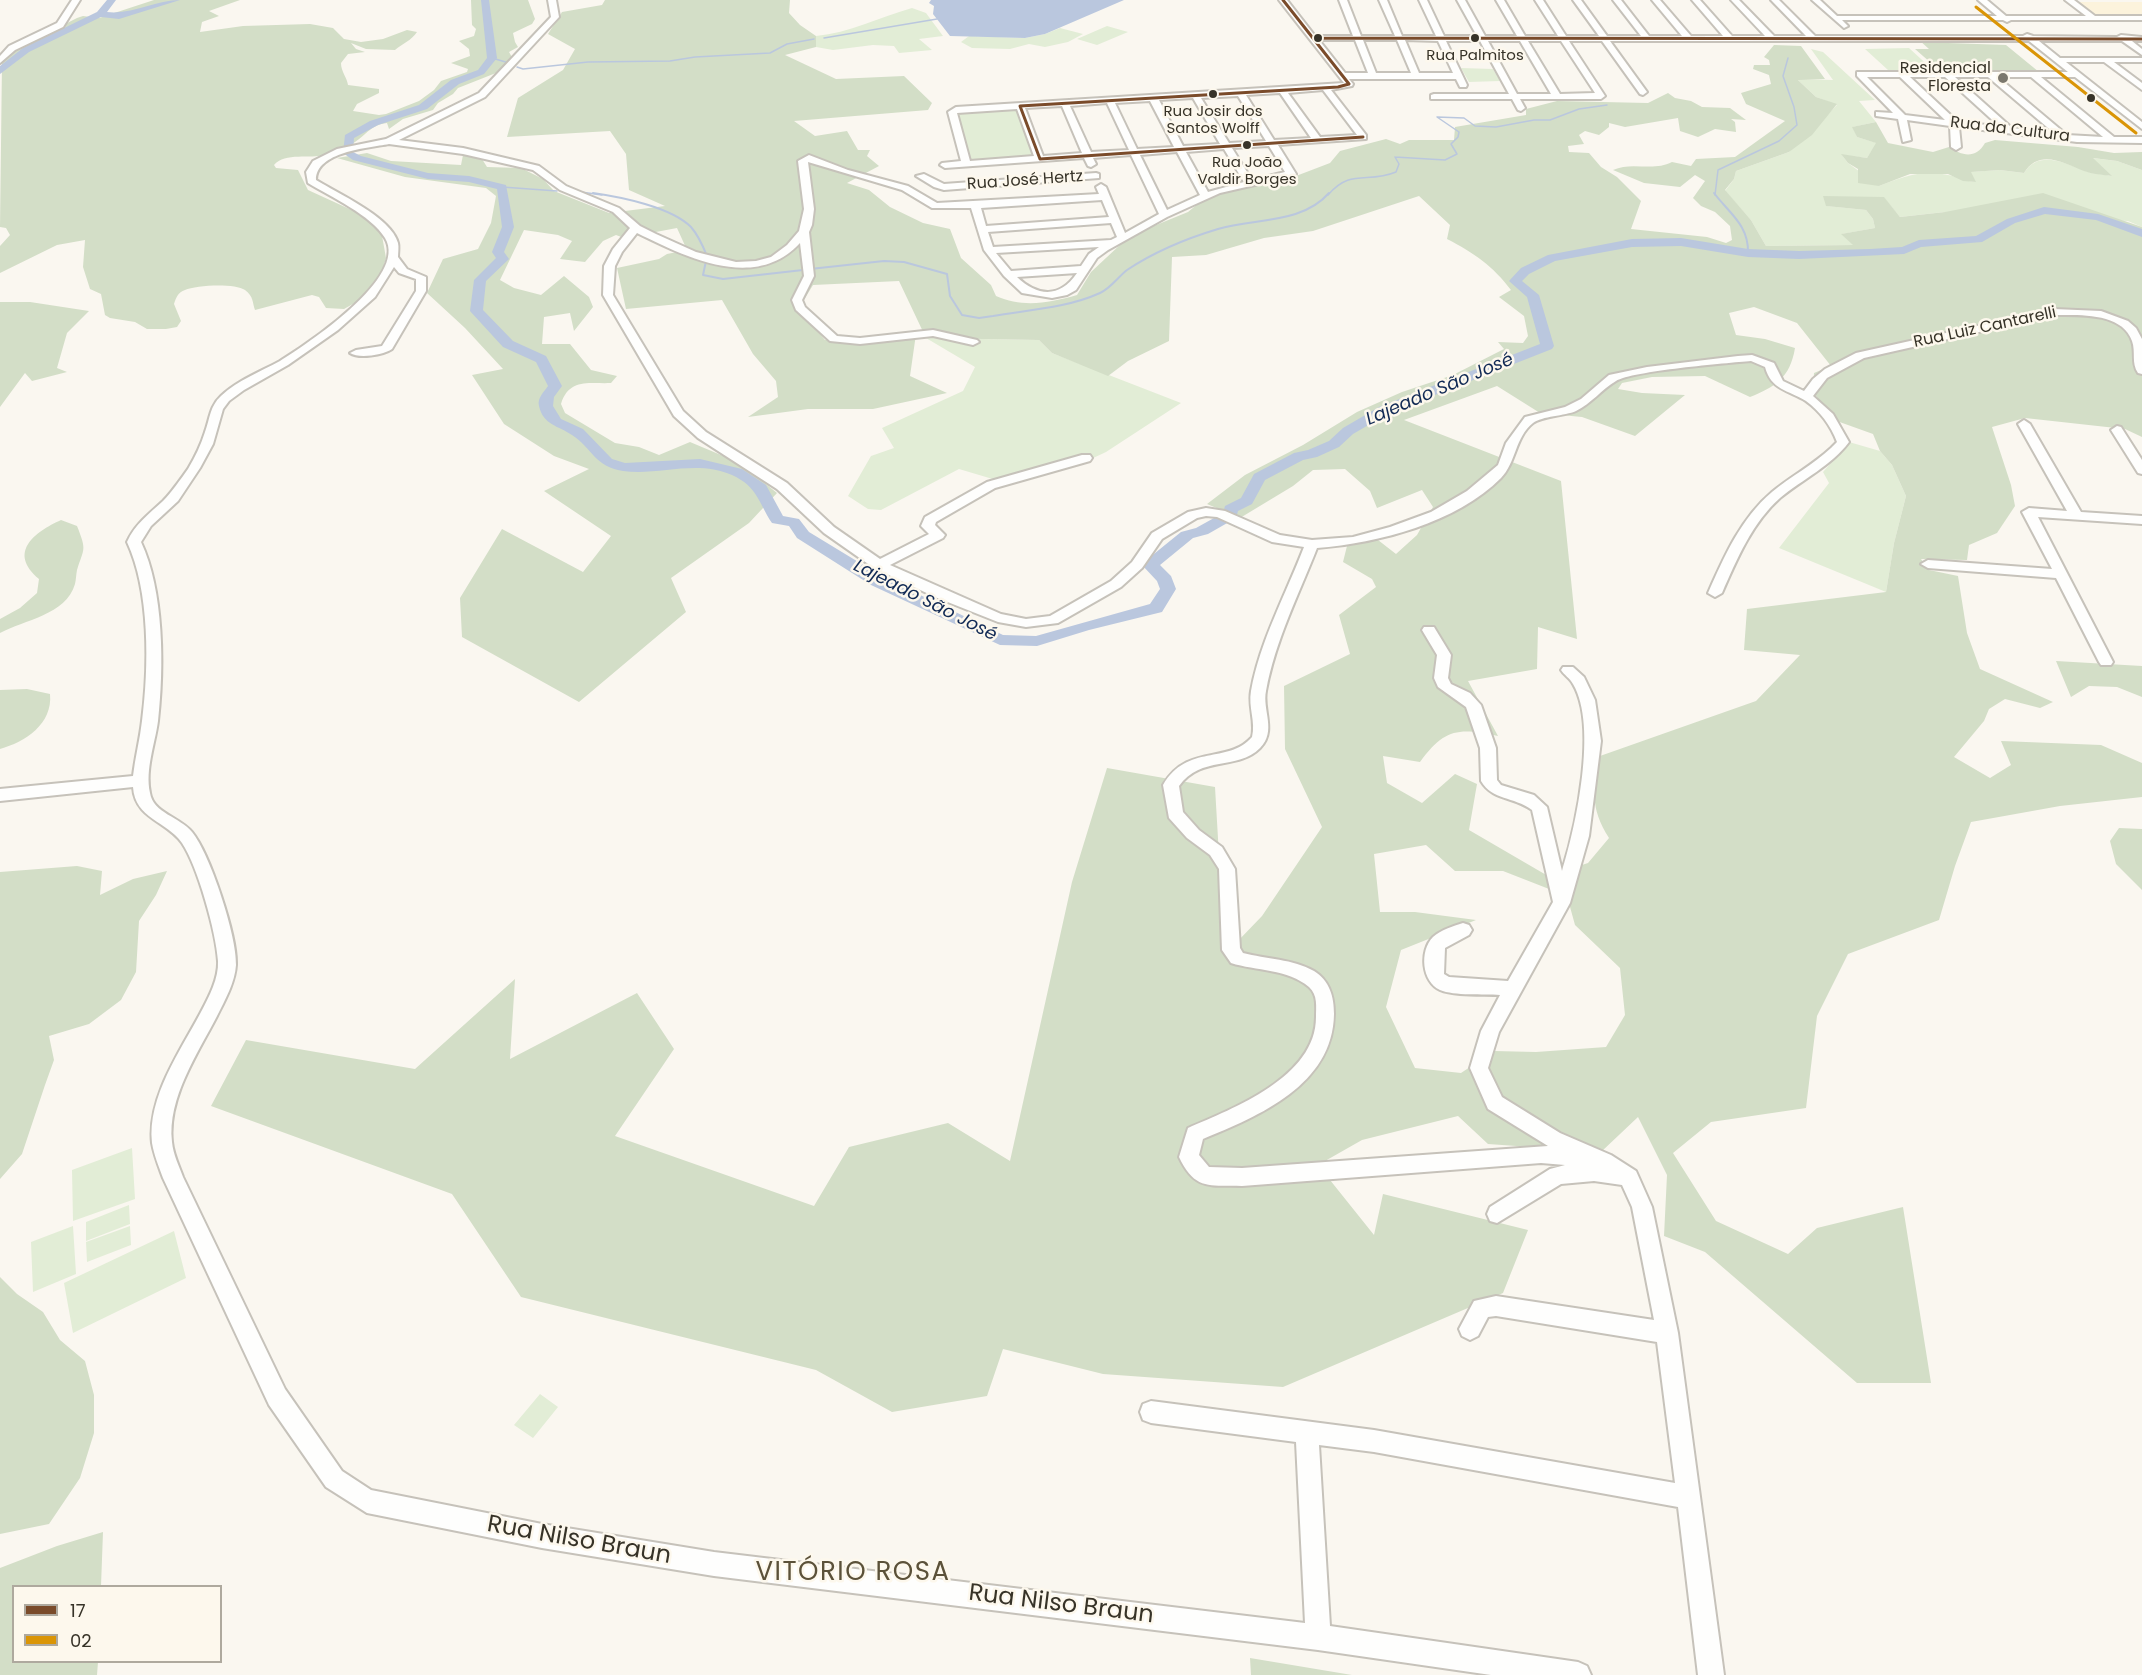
<!DOCTYPE html>
<html>
<head>
<meta charset="utf-8">
<style>
  body { margin:0 }
  #map { position:relative; width:2142px; height:1675px; overflow:hidden; background:#faf7f0; font-family:Poppins,sans-serif }
  canvas { display:block }
  .legend { position:absolute; left:12px; top:1585px; width:210px; height:78px; box-sizing:border-box; background:#fdf8ed; border:2px solid #aea99e; margin:0; padding:8px 10px; list-style:none; font-size:18px; color:#373328 }
  .legend li { display:flex; align-items:center; gap:12px; height:30px }
  .legend b { width:30px; border:2px solid #aea99e }
</style>
</head>
<body>
<div id="map">
<canvas width="2142" height="1675"></canvas>
<ul class="legend">
<li><b style="height:8px;background:#7a4b2a"></b>17</li>
<li><b style="height:8px;background:#da9506"></b>02</li>
</ul>
</div>
<script>
const g = document.querySelector('canvas').getContext('2d');
g.lineJoin = 'round';
function fillPath(path, color) {
  g.fillStyle = color;
  g.fill(path, 'evenodd');
}
function strokePath(path, color, width, dash) {
  g.strokeStyle = color;
  g.lineWidth = width;
  g.lineCap = dash ? 'butt' : 'round';
  g.setLineDash(dash || []);
  g.stroke(path);
}
function drawText(font, color, halo, rows, align = 'center') {
  g.font = font + ' Poppins,sans-serif';
  g.lineWidth = 5;
  g.setLineDash([]);
  g.textBaseline = 'middle';
  g.strokeStyle = halo;
  g.fillStyle = color;
  for (const [text, x, y, turn = 0] of rows) {
    g.save();
    g.translate(x, y);
    g.rotate((+turn || 0) * Math.PI / 180);
    g.textAlign = isNaN(turn) ? turn : align;
    if (halo) g.strokeText(text, 0, 0);
    g.fillText(text, 0, 0);
    g.restore();
  }
}
fillPath(new Path2D(`
  M2077,2H2142V17H2099Z`), '#fcf3dc');
fillPath(new Path2D(`
  M912,8L926,13L943,36L919,39L932,50L899,53L894,46L873,45L833,50L816,47V36C849,33 880,17 912,8Z
  M1107,26L1128,32L1097,45L1077,39Z
  M1060,28L1083,34L1068,42L1045,47L1029,44L1010,49L972,48L961,42L969,36L1025,38L1045,34Z
  M1909,48L1933,70H1888L1865,49Z
  M1811,49L1823,52L1875,100L1859,101L1876,122L1853,127L1857,137L1877,143L1867,158L1842,155L1848,163L1879,186C1901,177 1924,169 1948,175C1959,177 1964,181 1975,182L1970,172L2000,170L2024,173C2038,150 2063,162 2083,170C2091,174 2102,174 2111,176L2092,158L2117,161L2142,170V227L2128,221L1945,212L1900,217L1883,197L1827,206L1866,210L1873,219L1875,228L1842,234L1854,245L1766,246L1751,220L1725,191L1734,179L1736,171L1789,152L1837,105L1816,97L1797,79L1833,80Z
  M1461,68L1493,69L1500,81L1469,82Z
  M1016,109L1035,157L969,161L956,113Z
  M926,338L1039,340L1052,353L1181,403L1106,452L1074,467L996,480L959,469L881,510L868,509L848,496L871,456L894,448L882,428L963,391L975,367Z
  M1849,442L1880,451L1892,465L1906,496L1894,543L1886,592L1779,548L1829,483L1823,472Z
  M132,1148L135,1199L73,1221L72,1170Z
  M129,1205L130,1224L86,1241V1222Z
  M73,1226L76,1274L33,1292L31,1242Z
  M130,1226L131,1245L87,1262L86,1242Z
  M174,1231L186,1278L73,1333L64,1283Z
  M540,1394L558,1407L533,1438L514,1425Z`), '#e2edd6');
fillPath(new Path2D(`
  M154,0H240L209,11L219,16L202,22L200,32L243,26L310,24L333,28L344,39L361,42L383,39L407,30L417,32C412,40 402,44 395,50L366,49L351,43L356,49L365,52L348,54L341,63C341,72 347,77 348,85L379,89V93L357,104L353,111L379,115L386,114L419,101L434,90L441,81L467,72L468,69L451,63L470,56L469,49L459,41L474,36L476,29L472,25L471,0H528L535,19L532,24L513,33L515,42L518,47L509,52L513,59L501,71L458,88L453,94L438,103L433,110L403,119L389,129L387,123C371,125 367,134 355,142C347,148 334,152 324,155C311,159 285,152 274,165L276,168L298,170L308,190L356,212L381,230L386,258L382,272L367,296L344,309L326,308L319,297L312,295L255,310C252,302 254,297 245,290C235,283 196,285 185,290C178,292 176,298 174,304L181,321L177,327L166,329H147L135,322L110,318L105,315L101,294L90,289L83,267L85,240L57,245L0,273V246L10,235L6,228L0,227L2,62L20,47L77,18L83,16L99,18Z
  M605,0H790L789,13L800,25L816,36V47L785,55L836,79L904,76L932,103L928,110L794,121L815,136L847,131L858,150H870L867,156L879,166L847,183L869,190L890,207L923,223L950,229L961,258L991,285L996,296C1023,308 1049,303 1077,295L1091,272L1122,243L1139,232L1188,212L1205,198L1236,188L1296,176L1330,163L1340,151L1386,139L1400,144L1409,140H1454L1455,127L1526,115V109L1557,101L1648,103L1668,93L1675,98L1691,101L1702,107L1730,108L1746,120L1731,119L1735,122L1736,132L1715,129L1698,137L1680,131L1678,118L1625,127L1609,123V127L1599,135L1585,131L1579,135L1584,144L1568,146L1569,152L1589,153L1601,167L1617,177L1641,201L1631,229L1707,237L1726,243L1732,240L1730,226L1715,212L1701,206L1693,198L1705,181L1695,175L1680,187L1644,183L1613,170C1632,161 1653,172 1672,162L1691,166L1696,159L1735,157L1785,121L1746,104L1741,93L1771,84L1769,75L1753,69L1754,65H1770L1769,60L1764,57L1774,45L1801,46L1825,79L1798,80L1816,97L1837,104L1812,135L1789,152L1736,171L1734,179L1725,190L1751,220L1766,246L1853,245L1841,234L1875,228L1873,219L1866,210L1826,206L1823,196L1884,197L1900,217L1945,212L2043,193L2142,227V437L2125,429L2025,418L1992,427L2011,485L2015,506L1997,533L1969,545L1967,560L1921,559L1929,570L1958,576L1967,633L1980,669L2053,702L2040,708L2005,699L1989,709L1984,721L1954,757L1990,778L2011,765L2001,741L2101,745L2142,763V797L2060,806L1971,822L1955,866L1939,920L1848,954L1817,1016L1806,1108L1711,1122L1673,1153L1716,1221L1788,1254L1817,1228L1903,1207L1931,1383H1857L1705,1252L1664,1236L1667,1175L1638,1117L1601,1152L1488,1144L1458,1116L1362,1140L1318,1165L1374,1235L1383,1194L1528,1230L1503,1293L1283,1387L1103,1374L1003,1349L987,1396L892,1412L816,1370L521,1297L452,1194L211,1106L246,1040L415,1069L515,979L510,1059L637,993L674,1049L615,1136L814,1206L849,1147L948,1123L1010,1161L1072,882L1107,768L1215,787L1221,890L1236,943L1262,916L1322,827L1285,749L1284,686L1350,654L1339,615L1376,587L1372,579L1343,562L1347,546L1378,540L1396,554L1417,535L1433,507L1422,490L1377,508L1370,491L1345,469L1313,470L1293,486L1240,518L1207,504L1245,475L1303,445L1357,412L1402,392L1453,375L1504,349L1498,342L1523,343L1528,336L1524,316L1499,297L1511,290C1493,266 1474,253 1447,239L1450,225L1419,196L1313,231L1264,238L1206,255L1172,257L1169,341L1128,361L1108,376L1052,353L1039,340L926,338L899,281L813,285L799,308L825,340L852,341L916,334L910,376L947,393L873,409H808L748,417L778,397L776,381L753,354L722,300L626,309L617,268L659,259L667,254L687,250L677,228L624,238L616,235L603,241L585,262L560,259L572,241L558,235L524,230L500,280L514,288L541,295L564,276L589,297L593,307L574,331L570,313L544,317L542,344H570L591,370L617,376L611,383C589,384 569,378 561,404L565,413L615,443L639,447L659,455L690,442L740,463L777,493L749,523L671,578L686,612L579,702L462,637L460,598L502,529L583,572L611,536L544,491L589,469L554,456L504,424L472,375L503,369L465,328L427,293L443,259L478,249L491,223L496,196L486,188L405,177L337,158L367,153L391,161L461,165L463,155L482,159L487,167L521,168L543,179L554,191L609,213L665,206L629,190L626,154L610,131L507,137L518,98L563,70L575,49L548,34L562,12L602,5ZM1754,307L1797,323L1831,366L1814,373L1813,392L1834,420L1873,434L1880,451L1892,465L1906,496L1894,543L1886,592L1747,609L1744,650L1800,655L1756,701L1600,756C1594,791 1589,806 1609,838L1588,863L1548,876L1469,830L1477,784L1455,774L1422,803L1387,783L1383,756L1420,762C1444,729 1458,727 1498,736L1468,681L1537,669L1538,627L1577,639L1561,481L1404,420L1497,386L1540,413L1582,417L1635,436L1685,395L1642,393L1618,389L1622,383L1652,377L1705,376L1750,397C1775,387 1790,378 1795,348L1765,339L1736,335L1729,313ZM1426,845L1455,871H1503L1567,896L1575,925L1620,968L1625,1015L1606,1047L1536,1052L1494,1051L1461,1073L1415,1068L1386,1007L1401,950L1476,920L1415,912H1380L1374,854Z
  M1919,40H1942L1948,43L2006,45L2039,72H1964L1951,63H1931L1915,49H1929Z
  M1876,122L1888,143L1933,152L1949,147C1962,156 1976,159 1985,143L1995,140L2078,147L2114,153L2142,152V170L2117,161L2093,158L2112,176C2103,175 2092,174 2084,171C2064,163 2039,148 2024,173L2000,170L1971,172L1976,182L1963,181L1948,174H1910L1879,186L1858,183V169L1848,163L1841,154L1867,158L1876,143L1857,137L1852,127Z
  M0,302H30L89,311L67,333L57,368L67,372L32,381L25,373L0,407Z
  M61,520L77,526C87,551 84,548 77,570C76,575 76,580 75,584C66,615 24,620 0,633V619L20,608L37,593L39,579C7,552 35,532 61,520Z
  M2056,661L2142,666V697L2117,687L2089,686L2071,697Z
  M27,689L50,694C53,724 25,742 0,749V690Z
  M2119,828L2142,829V890L2116,864L2110,841Z
  M77,866L102,871L100,895L133,879L167,871L156,895L139,921L136,972L121,1000L89,1024L49,1036L54,1060L45,1085L22,1154L0,1179V872Z
  M0,1277L17,1294L43,1312L60,1340L85,1361L94,1395V1433L80,1478L49,1524L0,1534Z
  M103,1532L101,1586H14V1662H98L97,1675H0V1568L57,1546Z
  M1250,1658L1352,1675H1251Z`), '#d3dec7');
fillPath(new Path2D(`
  M1042,0H1124L1045,34L1025,38L950,36L933,14L934,6L929,3L931,0Z`), '#bac7de');
strokePath(new Path2D(`
  M824,38L937,19
  M492,58L509,63
  M517,67L523,69L588,62L670,61L695,57L770,53L787,44L814,39
  M1395,157L1445,160L1457,154L1451,144L1458,137L1459,132L1437,117L1464,118L1475,126L1496,127L1534,120H1550L1579,109L1607,105
  M502,187L557,191
  M574,191L602,195
  M1328,195C1351,168 1367,184 1396,172L1399,164L1395,157
  M1715,195L1718,170L1779,141L1797,125L1794,107L1783,76L1788,58`), '#bac7de', 1.5);
strokePath(new Path2D(`
  M593,193C621,197 671,207 691,227C698,235 703,246 707,256
  M1714,193C1729,213 1749,225 1748,253
  M706,261L703,275L723,279L803,270
  M810,269L884,261L904,262L947,274L950,296L962,315L979,318L993,316C1028,310 1067,308 1100,293C1111,288 1118,277 1127,270C1154,252 1188,238 1218,229C1255,218 1302,224 1329,193`), '#bac7de', 2);
fillPath(new Path2D(`
  M107,0H116L107,12C132,15 155,0 180,0L119,19L101,17L29,52L0,74V66L23,48L97,12Z
  M481,0H489L497,58L484,74L459,84L427,109L378,125L354,138L353,152L361,156L428,173L469,176L506,185L514,227L504,252L509,259L486,281L483,310L513,341L546,356L562,386L554,397L553,406L561,419L583,429L612,459L625,463L700,459L742,469L766,485L783,516L799,519L809,532L883,577L1003,635L1036,636L1150,604L1160,589L1157,581L1142,565L1144,562L1181,532L1196,528L1223,513L1225,506L1241,498L1254,474L1294,453L1308,450L1329,441L1343,428L1379,407L1540,344L1527,297L1509,281L1521,268L1548,255L1632,239L1681,238L1748,249L1799,251L1870,249L1902,247L1919,240L1976,236L2007,219L2044,207L2098,214L2142,229V237L2096,220L2045,214L2015,223L1982,242L1921,247L1904,254L1799,259L1748,257L1681,246L1632,247L1555,261L1529,274L1522,281L1539,295L1554,346L1552,349L1389,413L1353,434L1339,447L1317,457L1303,460L1265,480L1252,504L1238,511L1236,518L1208,534L1193,538L1160,565L1171,576L1176,589L1162,612L1089,630L1037,646L1000,645L871,585L797,538L789,526L772,523C758,502 758,487 732,475C696,459 659,476 623,471C595,467 592,448 572,435C559,426 543,425 539,406C537,398 544,392 548,386L536,362L503,347L470,311L474,280L496,258L492,252L502,227L497,189L469,182L428,179L353,160L343,153L345,135L370,121L419,105L451,80L478,70L487,58Z`), '#bac7de');
const minor = new Path2D(`
  M72,0H80L63,27L15,50L0,63V56L9,46L57,23Z
  M548,0H556L559,17L485,97L399,140L463,148L539,166L566,186L619,208L640,226L656,234L696,252L736,262L756,261L771,257L787,245L799,231L804,209L798,161L809,155L848,170L908,186L937,203L1099,194L1096,187L1101,184L1106,187L1125,233L1159,214L1131,155L1093,158L1096,164L1091,167L1088,166L1084,158L945,168L940,165L942,163L961,161L948,112L956,107L1344,83L1279,0H1287L1315,36H1353L1339,0H1347L1361,36H1395L1379,0H1387L1402,36H1436L1419,0H1427L1444,36H1477L1457,0H1465L1485,36H1517L1496,0H1504L1525,36H1558L1535,0H1543L1566,36H1599L1573,0H1581L1607,36H1641L1613,0H1621L1649,36H1682L1652,0H1660L1691,36H1723L1692,0H1700L1732,36H1765L1731,0H1739L1774,36H1806L1771,0H1779L1815,36H2023L2027,34L2033,36L2117,37L2121,35L2142,37V41H2132L2142,49V55L2122,41H2039L2060,58H2142V62H2114L2142,83V90L2104,62H2066L2142,122V129L2075,77H2041L2114,137H2142V143L2077,142L1959,127L1961,147L1956,150L1951,147L1950,126L1907,120L1911,140L1903,142L1898,119L1876,116V112L1893,113L1857,76V72H2068L2029,41H1610L1647,92L1643,95L1640,94L1602,41H1569L1605,96L1601,99H1520L1525,108L1521,111L1518,110L1512,99H1431V95L1434,94H1509L1480,41H1446L1467,85L1466,87H1460L1456,79H1349L1353,84L1352,86L1331,90L1366,135V139L1278,145L1296,174L1294,176L1220,193L1167,217L1108,250L1097,258L1076,290L1067,295L1052,298L1022,293L1004,276L984,250L971,208H932L902,190L808,162L814,209L812,225L809,232L814,276L802,300L805,307L837,336L860,338L933,330L977,340L979,342L973,345L933,336L860,344L830,341L796,310L792,300L804,276L800,243C755,292 686,257 637,233L622,252L615,266L613,295L683,411L706,432L787,483L834,527L880,559L929,534L921,526L925,517L987,482L1082,455H1090L1092,458L1090,461L995,488L936,522L935,525L945,535L943,538L890,565L1001,614L1026,619L1050,616L1111,581L1132,562L1152,533L1188,512L1206,508L1225,511L1280,535L1312,540L1353,537L1390,527L1431,512L1467,491L1498,465L1506,443L1525,417L1565,407L1581,399L1609,375L1647,367L1738,356L1752,355L1774,363L1783,381L1804,391L1813,379L1825,369L1856,353L2054,309L2101,311L2128,321L2136,328L2142,339V374L2138,373C2131,363 2136,352 2132,341C2122,312 2078,315 2054,315L1864,358L1827,378L1813,396L1833,414L1849,442C1831,466 1803,479 1780,498C1752,523 1737,559 1722,593L1715,597L1708,593C1724,557 1741,518 1772,492C1791,476 1813,465 1831,448L1837,442C1831,426 1820,411 1806,401C1788,390 1771,390 1765,367L1751,361C1727,363 1632,371 1616,381C1601,390 1592,403 1576,411C1565,416 1542,416 1533,423C1515,437 1516,463 1501,478C1456,523 1379,543 1317,548C1299,594 1275,641 1266,691C1262,710 1277,731 1260,748C1237,771 1201,755 1179,786L1183,812L1199,830L1222,847L1235,869L1240,948L1243,953C1266,959 1293,959 1314,971C1330,981 1334,997 1334,1014C1333,1085 1259,1116 1203,1139L1199,1155L1209,1167L1242,1168L1548,1146L1488,1109L1470,1068L1481,1031L1500,995C1484,994 1454,996 1440,990C1422,982 1419,951 1433,937C1441,930 1453,926 1463,923L1469,925L1472,930L1469,935L1445,948L1444,974L1449,977L1508,981L1553,902L1532,810C1513,796 1493,801 1481,781L1480,748L1466,707L1438,687L1434,678L1437,655L1422,630L1424,627H1434L1451,655L1448,678L1451,684L1470,693L1481,705L1496,748L1497,780L1501,785L1534,795L1547,807L1562,871C1576,826 1598,726 1573,684C1570,678 1564,675 1561,670L1563,667H1573L1584,677L1595,700L1601,741L1589,836L1570,903L1499,1032L1488,1068L1502,1097L1560,1133L1611,1155L1636,1171L1652,1207L1678,1333L1724,1675H1698L1678,1507L1374,1452L1319,1445L1330,1626L1578,1662L1587,1666L1591,1675H1491L1318,1650L714,1576L542,1548L367,1513L326,1487L269,1405L163,1178C159,1167 154,1155 152,1143C147,1097 181,1050 201,1012C209,997 219,978 218,961C216,932 198,867 182,843C167,821 135,819 133,787L0,801V789L133,776C135,758 140,739 142,721C149,667 150,591 127,542C135,524 149,514 163,501C172,492 180,480 188,469C195,457 201,445 205,432C210,418 210,406 221,396C238,380 260,372 280,361C307,344 409,277 385,238C371,215 331,197 308,183L306,172L313,161L337,149L386,139L479,93L551,17ZM1319,40H1355L1368,73H1345ZM1363,40H1397L1411,73H1376ZM1405,40L1438,41L1453,73H1419ZM1488,41H1520L1551,94H1517ZM1528,41H1561L1595,93L1560,94ZM1867,77H1900L1945,120L1905,115ZM1910,77H1945L2000,127L1957,121ZM1955,77H1988L2054,133L2012,128ZM1998,77H2031L2103,137L2067,135ZM1323,90L1357,135L1320,137L1288,93ZM1280,93L1311,138L1274,140L1246,95ZM1238,96L1266,141L1229,143L1201,98ZM1193,98L1220,144L1183,146L1159,100ZM1150,101L1174,147L1137,149L1115,103ZM1107,103L1129,150L1091,152L1070,106ZM1062,106L1082,153L1043,156L1025,108ZM1017,109L1034,156L970,161L957,113ZM389,144L463,154L533,170L560,190L613,212L630,228L613,249L604,266L603,295L674,416L698,438L777,489L824,533L874,568L935,597L998,622L1026,627L1058,623L1121,587L1142,568L1162,539L1197,518L1206,516L1217,517L1272,542L1304,547C1286,594 1260,641 1251,691C1248,707 1256,722 1252,737C1227,765 1188,743 1163,785L1169,818L1187,838L1210,855L1219,869L1222,950L1231,963C1256,971 1288,969 1309,987C1318,995 1316,1007 1316,1017C1316,1077 1234,1108 1188,1128L1179,1157C1195,1191 1210,1185 1242,1186L1541,1163L1565,1165L1550,1169L1490,1207L1487,1214L1490,1221L1497,1223L1561,1184L1594,1181L1622,1185L1632,1207L1654,1320L1496,1296L1474,1301L1459,1329L1462,1336L1470,1340L1478,1336L1488,1317L1496,1316L1657,1342L1675,1483L1374,1430L1151,1401L1143,1404L1140,1412L1143,1420L1151,1423L1296,1442L1305,1623L714,1552L542,1524L371,1490L342,1471L285,1389L183,1177C179,1166 173,1154 172,1142C167,1098 198,1053 217,1016C225,1000 235,982 236,965C237,936 210,854 192,832C180,817 153,813 150,793C145,769 155,744 158,721C164,667 164,591 141,542L151,526L178,501L200,468L213,444L223,409L229,401L244,390L288,365L338,330L375,297L394,267L399,273L416,279V291L382,346L356,350L350,353C359,359 383,355 392,349L426,291V277L407,269L398,257C398,253 399,247 398,243C391,217 337,193 316,180C316,152 367,148 389,144ZM1269,146L1285,172L1252,180L1232,148ZM1224,149L1244,182L1208,192L1186,152ZM1177,152L1200,195L1167,210L1140,155ZM1102,200L1109,217L986,226L981,208ZM1111,223L1117,237L1111,240L993,247L988,232ZM1099,247L1089,254L1081,266L1011,271L996,253ZM1077,273C1060,298 1038,297 1017,277Z
  M1812,0H1820L1837,16H1997L1978,0H1987L2006,16H2086L2065,0H2074L2095,16H2142V20H2011L2007,22L2003,20H1842L1848,26L1844,28Z
  M1096,173L1099,174V178L944,190L934,187L916,176L924,174L944,184Z
  M2024,420L2030,424L2081,512L2142,516V524L2038,517L2113,662L2111,665H2101L2099,662L2056,578L1928,568L1921,564L1928,560L2052,569L2022,512L2029,508L2067,511L2018,424Z
  M2117,426L2121,427L2142,460V474L2138,473L2111,430Z`);
strokePath(minor, '#c6c2ba', 4);
fillPath(minor, '#fefefd');
strokePath(new Path2D(`
  M1283,0L1349,84L1338,87L1020,106L1040,159L1363,137
  M1313,38L2142,39`), '#7a4b2a', 3);
strokePath(new Path2D(`
  M1976,7L2136,133`), '#da9506', 3);
for (const [x, y, r, color] of [
  [1318,38,5,"#373328"],
  [1475,38,5,"#373328"],
  [2003,78,6,"#7b786e"],
  [1213,94,5,"#373328"],
  [2091,98,5,"#373328"],
  [1247,145,5,"#373328"]
]) {
  const dot = new Path2D();
  dot.arc(x, y, r, 0, 2 * Math.PI);
  g.fillStyle = color;
  g.fill(dot);
  strokePath(dot, '#fdf8ed', 2);
}
drawText('15px', '#373328', '#fdf8ed', [
  ["Rua Palmitos",1475,56],
  ["Rua Josir dos",1213,112],
  ["Santos Wolff",1213,129],
  ["Rua João",1247,163],
  ["Valdir Borges",1247,180]
]);
drawText('16px', '#373328', '#fdf8ed', [
  ["Residencial",1991,69],
  ["Floresta",1991,87]
], 'right');
drawText('16px', '#373328', '#fdf8ed', [
  ["Rua da Cultura",2010,130,7],
  ["Rua José Hertz",1025,181,-4],
  ["Rua Luiz Cantarelli",1985,328,-12]
]);
drawText('italic 18px', '#112a55', '#fdf8ed', [
  ["Lajeado São José",1440,390,-23],
  ["Lajeado São José",925,601,27]
]);
drawText('24px', '#373328', '#fdf8ed', [
  ["Rua Nilso Braun",579,1541,10],
  ["Rua Nilso Braun",1061,1605,7]
]);
g.letterSpacing = '1.5px';
drawText('26px', '#5b5139', '#fdf8ed', [
  ["VITÓRIO ROSA",853,1573]
]);
g.letterSpacing = '0px';
</script>
</body>
</html>
